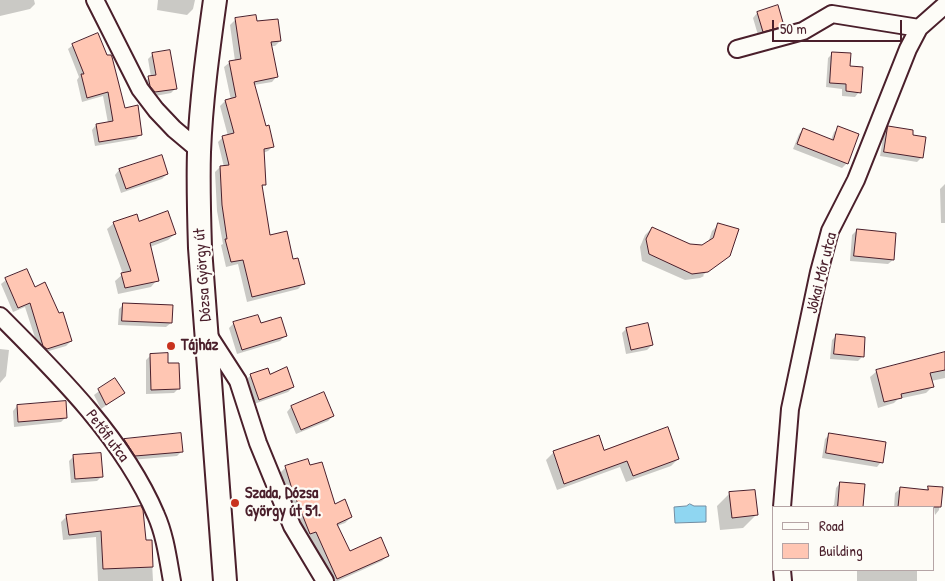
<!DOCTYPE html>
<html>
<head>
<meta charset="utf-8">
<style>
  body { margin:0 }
  #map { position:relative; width:945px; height:581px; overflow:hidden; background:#fdfcf7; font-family:"Patrick Hand",sans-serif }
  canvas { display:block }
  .legend { position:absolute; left:772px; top:506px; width:162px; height:65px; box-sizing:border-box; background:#fdfcf7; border:1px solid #b5a4a5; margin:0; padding:6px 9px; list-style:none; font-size:15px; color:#4a1f2b }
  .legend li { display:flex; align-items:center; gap:10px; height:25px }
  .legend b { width:25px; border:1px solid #b5a4a5 }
  .scale { position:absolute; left:772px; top:20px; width:130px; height:22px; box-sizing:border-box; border:2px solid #4a1f2b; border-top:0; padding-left:6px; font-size:15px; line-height:18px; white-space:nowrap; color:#4a1f2b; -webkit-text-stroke:4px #fdfcf7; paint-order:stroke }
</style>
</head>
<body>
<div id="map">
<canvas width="945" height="581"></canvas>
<ul class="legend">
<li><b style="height:6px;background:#fdfcf7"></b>Road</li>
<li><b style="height:14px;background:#ffc6b3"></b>Building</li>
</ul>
<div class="scale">50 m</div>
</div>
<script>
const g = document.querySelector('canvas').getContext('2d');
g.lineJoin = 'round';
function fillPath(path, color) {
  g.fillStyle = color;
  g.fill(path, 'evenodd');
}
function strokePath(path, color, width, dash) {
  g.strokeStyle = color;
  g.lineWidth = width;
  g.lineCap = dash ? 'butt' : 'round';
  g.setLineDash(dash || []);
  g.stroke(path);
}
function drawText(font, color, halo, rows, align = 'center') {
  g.font = font + ' "Patrick Hand",sans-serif';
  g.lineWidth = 4.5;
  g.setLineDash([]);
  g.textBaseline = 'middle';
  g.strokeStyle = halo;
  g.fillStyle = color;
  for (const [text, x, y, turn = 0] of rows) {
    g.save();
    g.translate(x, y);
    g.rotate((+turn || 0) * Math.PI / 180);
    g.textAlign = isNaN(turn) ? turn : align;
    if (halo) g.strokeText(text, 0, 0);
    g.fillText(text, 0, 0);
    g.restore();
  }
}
const water = new Path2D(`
  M690,504L694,506H706V522L675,523L674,507L686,506Z`);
fillPath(water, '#8fd6f1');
strokePath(water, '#738da2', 1);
fillPath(new Path2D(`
  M0,0H34L35,4L30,9L0,16Z
  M158,0H195L193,9L187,15L157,10Z
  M777,7L783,25L778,30L758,35L753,18L757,13Z
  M235,20L256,23L280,41L275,46H271L277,76L272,82L254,85L265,128L273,146L268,151L263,153L265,184L261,188L269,237L292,260L303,284L298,289L247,302L238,264L226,267L221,245L223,244L217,211L215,172L220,167H224L218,142L223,137L228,136L220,106L225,101L231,100L224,67L230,62L235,61L230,25Z
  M73,45L124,109L141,134L136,139L95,146L92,130L96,125L108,123L103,96L82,102L77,80L79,77L68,49Z
  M833,53L849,67L859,92L855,97L842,96V89L826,87L828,58Z
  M153,54L176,88L171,93L150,97L144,82L151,77L148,59Z
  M889,127L911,136L922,157L917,162L880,156L884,132Z
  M839,128L847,163L842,168L793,149L799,134L803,130L831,140L834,132Z
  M119,170L167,174L162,179L121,193L115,175Z
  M945,184V223H941L940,189Z
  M138,222L175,234L168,240L150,247L157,280L151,287L118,294L115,281L123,274L107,229L114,223Z
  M719,224L724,258L703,275L704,276L700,278L685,280L642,261L640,247L645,235L652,228L690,245L703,246L708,243L712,231Z
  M857,230L893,260L888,264L850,261L852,235Z
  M6,280L34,288L71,341L66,346L42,353L39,350L25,307L13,312L1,284Z
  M124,304L171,323L166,327L118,325L119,309Z
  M234,323L260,325L285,336L280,341L237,354L229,328Z
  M626,329L652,345L647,350L626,354L622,333Z
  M837,335L862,357L858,361L830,359L832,340Z
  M0,349L9,350L6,376L0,383Z
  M945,354V378L931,381L932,387L926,393L898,399L894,403L878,408L870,377L877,371Z
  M151,355L167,364L178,389L174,393L146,394V360Z
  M251,375H269L293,387L288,392L254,404L246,380Z
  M115,379L124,393L101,409L94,395Z
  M323,393L333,416L328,421L296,434L287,412L291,407Z
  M17,406L66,417L61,422L14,427L13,411Z
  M830,434L881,462L877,467L822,458L825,439Z
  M125,440L182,451L177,456L131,460L120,444Z
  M604,451L678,459L671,466L626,482L620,467L557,490L546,460L554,452Z
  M74,456L102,476L97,481L71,483L69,461Z
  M286,467L351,517L345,523L337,526L349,553L388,555L382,561L338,581H329L310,537L305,539L287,495L280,473Z
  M840,483L863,485L861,507H831L834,505L836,488Z
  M929,487L941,489L939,510L935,515L934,507H894L895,493L900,489L925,491Z
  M730,493L756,515L743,528L720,530L717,506Z
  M67,516L145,542H151L153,581H98L96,537L63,540L61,522Z
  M857,570H917V581H857Z`), '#0003');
const building = new Path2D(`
  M778,5L784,26L763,32L757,12Z
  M256,15L257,21L278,19L281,41L271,42L278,77L254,82L266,126L269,125L274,147L264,149L266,185H262L270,235L287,231L293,259L298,258L305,284L252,297L243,260L231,262L225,239H227L222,205L220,166L229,165L222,136L234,133L225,100L236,97L229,61L241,59L235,18Z
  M98,33L107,55H111L112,57L125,108L138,105L142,135L99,142L96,124L113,121L108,92L87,98L81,74H84L72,44Z
  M170,50L177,89L155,92L150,86L148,76L156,75L152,53Z
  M832,52L851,53L850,66L863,67L861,93L846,91V84L830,83Z
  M838,126L859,134L848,164L797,144L803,128L833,140Z
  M888,126L913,130V135L926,137L923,158L884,152Z
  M162,155L168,174L126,189L119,169Z
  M168,211L176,234L150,243L159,281L125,288L121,273L131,271L113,222L137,214L139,221Z
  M718,223L739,229L730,256L708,272L692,274L649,254L646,239L652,227L690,244L702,245L713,238Z
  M857,229L896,233L894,260L854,256Z
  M27,269L35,287L45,282L59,313L63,312L72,341L47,349L43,346L30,303L18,308L5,278Z
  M123,303L173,305L172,323L122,321Z
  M258,315L261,323L281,317L287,336L242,350L233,322Z
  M648,323L653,345L631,350L626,328Z
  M836,334L865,337L864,357L834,354Z
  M945,352V370L930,373L934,387L901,394L902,398L884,402L876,370Z
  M168,353V363H179L180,389L151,390L150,354Z
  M287,367L294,387L259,400L250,374L268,368L270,374Z
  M115,378L125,393L106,405L98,389Z
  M324,392L334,416L301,430L291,406Z
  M66,401L67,418L18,422L17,405Z
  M668,427L679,459L633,476L627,461L564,484L553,451L599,435L604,450Z
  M181,433L183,452L135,456L124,439Z
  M829,433L886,442L883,463L826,453Z
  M101,453L103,477L75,479L73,455Z
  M308,459L310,465L322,462L335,504L345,499L352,517L337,524L350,551L381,537L389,556L337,579L316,532L310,534L292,489L285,466Z
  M840,482L865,484L863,507H838Z
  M928,486L943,487L941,507H898L900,487L928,490Z
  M755,490L758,515L732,518L729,492Z
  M141,506L143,510L146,540H152L153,567L103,569L101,531L69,535L66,515Z`);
fillPath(building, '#ffc6b3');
strokePath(building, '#4a1f2b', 1);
const street = new Path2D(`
  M95,0L140,89L156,110L174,129L199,150
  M737,49L803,31L832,14L919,28
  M0,316C57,373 124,439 156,515C165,535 168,559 172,581
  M207,333L238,381L258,443L292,526L325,581
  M782,507L790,409L819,272L830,231L856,180L908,49L919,28L945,5
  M782,570L783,581`);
const secondary = new Path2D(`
  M215,0C208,50 201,101 199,152C198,184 199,216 200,248L225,581`);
strokePath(street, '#4a1f2b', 20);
strokePath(secondary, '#4a1f2b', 26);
strokePath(street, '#fdfcf7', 16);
strokePath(secondary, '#fdfcf7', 22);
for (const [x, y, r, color] of [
  [171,346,5,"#c8321e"],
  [235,503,5,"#c8321e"]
]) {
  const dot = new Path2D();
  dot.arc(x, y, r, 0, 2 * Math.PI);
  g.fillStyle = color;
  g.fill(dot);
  strokePath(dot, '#fdfcf7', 2);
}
drawText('16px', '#4a1f2b', '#fdfcf7', [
  ["Jókai Mór utca",822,273,-76],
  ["Dózsa György út",203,275,-94],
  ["Petőfi utca",107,436,53]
]);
drawText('bold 16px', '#4a1f2b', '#fdfcf7', [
  ["Tájház",181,346],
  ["Szada, Dózsa",245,494],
  ["György út 51.",245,512]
], 'left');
</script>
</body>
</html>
